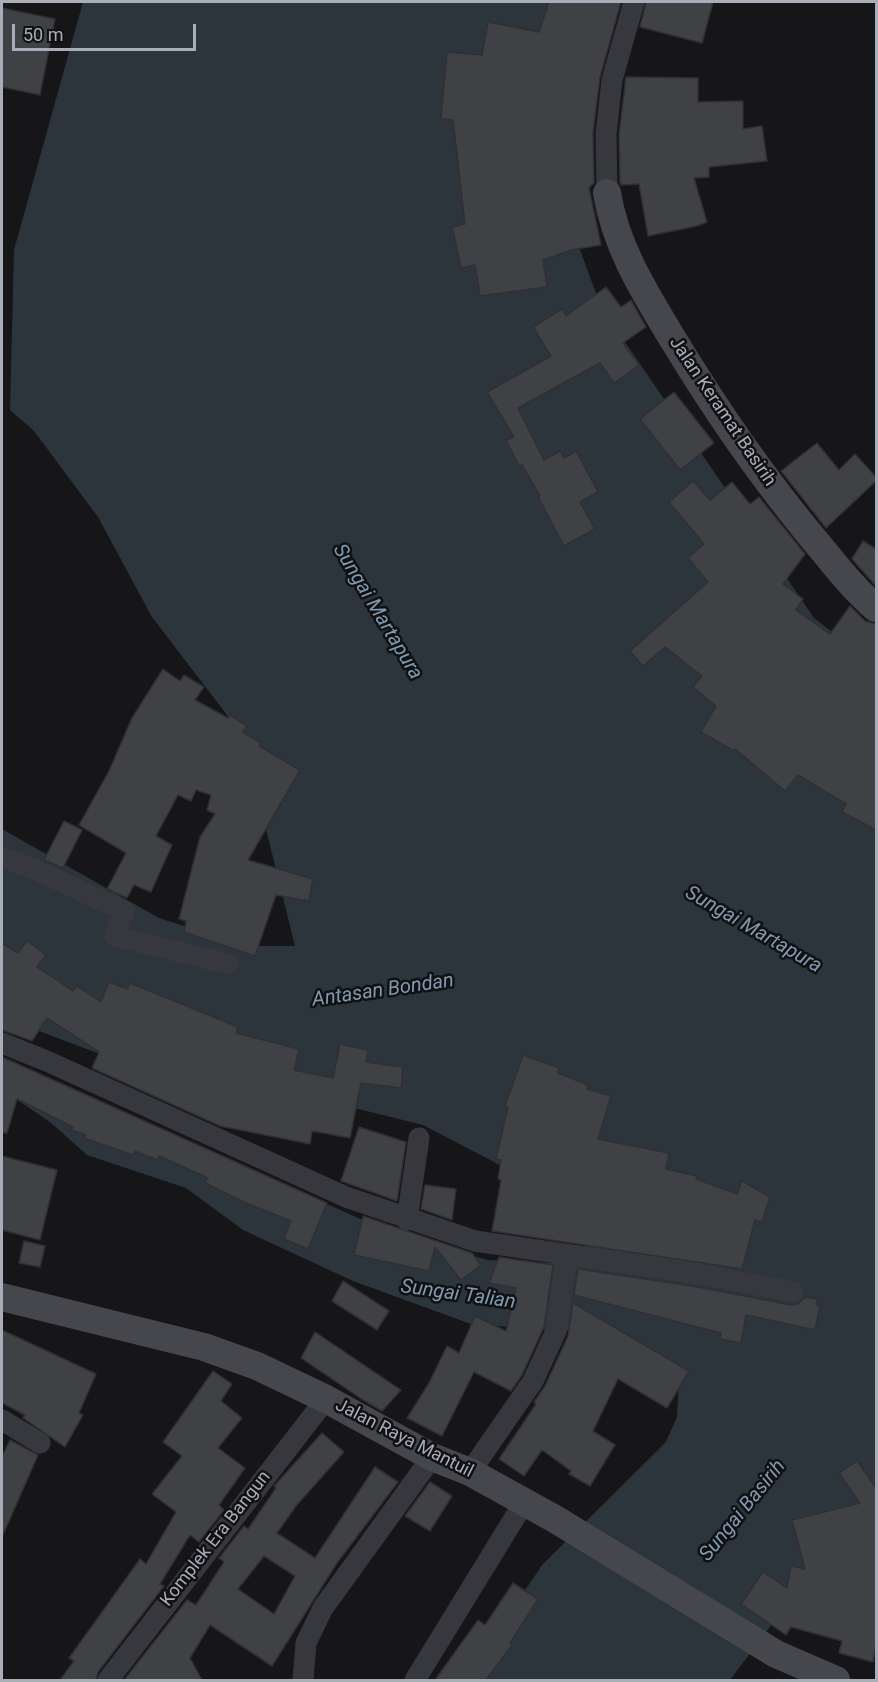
<!DOCTYPE html>
<html>
<head>
<meta charset="utf-8">
<style>
  body { margin:0 }
  #map { position:relative; width:878px; height:1682px; overflow:hidden; background:#161618; font-family:Roboto,sans-serif }
  canvas { display:block }
  .frame { position:absolute; inset:0; border:3px solid #a8adb8; pointer-events:none }
  .scale { position:absolute; left:12px; top:24px; width:184px; height:27px; box-sizing:border-box; border:3px solid #a8adb8; border-top:0; padding-left:8px; font-size:18px; line-height:21px; white-space:nowrap; color:#a8adb8; -webkit-text-stroke:4px #111113; paint-order:stroke }
</style>
</head>
<body>
<div id="map">
<canvas width="878" height="1682"></canvas>
<div class="frame"></div>
<div class="scale">50 m</div>
</div>
<script>
const g = document.querySelector('canvas').getContext('2d');
g.lineJoin = 'round';
function fillPath(path, color) {
  g.fillStyle = color;
  g.fill(path, 'evenodd');
}
function strokePath(path, color, width, dash) {
  g.strokeStyle = color;
  g.lineWidth = width;
  g.lineCap = dash ? 'butt' : 'round';
  g.setLineDash(dash || []);
  g.stroke(path);
}
function drawText(font, color, halo, rows, align = 'center') {
  g.font = font + ' Roboto,sans-serif';
  g.lineWidth = 5;
  g.setLineDash([]);
  g.textBaseline = 'middle';
  g.strokeStyle = halo;
  g.fillStyle = color;
  for (const [text, x, y, turn = 0] of rows) {
    g.save();
    g.translate(x, y);
    g.rotate((+turn || 0) * Math.PI / 180);
    g.textAlign = isNaN(turn) ? turn : align;
    if (halo) g.strokeText(text, 0, 0);
    g.fillText(text, 0, 0);
    g.restore();
  }
}
fillPath(new Path2D(`
  M83,2H590L576,28L561,198L601,307L814,618L876,666V1547H847L793,1596L730,1680H463L543,1564L666,1442L677,1417L679,1380L618,1335L471,1324L353,1281L243,1230L186,1188L87,1155L50,1122L16,1099L2,1094V1071L52,1082L390,1232L488,1260L575,1264L586,1256L583,1227L519,1175L423,1125L314,1098L174,1082L2,1017V829L159,918L246,946H295L258,797L227,715L152,617L98,517L34,431L10,410L14,250Z`), '#2c353c');
const building = new Path2D(`
  M549,2H621L600,77L593,133L594,183L589,188L601,245L571,250L543,260L547,287L480,296L475,265L461,268L452,227L465,224L453,120L441,119L447,52L482,55L488,22L539,32Z
  M646,2H713L702,43L640,27Z
  M2,8L55,19L40,95L2,87Z
  M626,77L698,78V102L743,101V129L762,126L767,161L709,167V177L694,178L707,222L697,226L648,236L639,184L621,185L620,182L619,135Z
  M606,287L621,307L631,300L646,327L623,343L639,365L614,383L600,363L518,408L544,460L560,451L564,458L576,451L598,492L580,502L595,529L564,546L538,497L540,496L522,465L519,466L506,440L514,437L487,392L551,356L533,327L562,309L566,316Z
  M674,392L714,443L680,470L640,419Z
  M817,443L839,470L855,454L876,477V481L826,528L781,471Z
  M693,481L710,500L732,482L750,504L759,497L805,554L783,584L803,599L796,610L830,634L850,606L865,621L876,624V830L842,812L846,804L798,775L785,791L735,749L734,751L701,732L716,706L693,687L702,676L665,647L643,666L630,651L708,582L688,558L704,544L669,502Z
  M863,541L876,549V586L852,559Z
  M163,669L180,681L184,675L204,687L195,700L228,718L230,715L247,726L243,732L261,743L259,746L300,770L248,860L313,879L309,901L276,895L255,956L184,932L186,921L179,919L200,837L215,814L207,810L211,795L196,790L191,801L178,795L156,836L172,845L151,892L134,885L127,898L107,889L126,853L79,825L109,771L132,718Z
  M64,821L82,830L63,868L44,860Z
  M27,941L46,955L37,967L73,991L77,986L101,1002L109,982L127,989L130,983L238,1027L236,1033L299,1049L294,1070L333,1078L340,1044L368,1050L366,1062L403,1067L401,1088L361,1083L350,1138L312,1131L310,1144L220,1126L92,1068L99,1052L47,1018L32,1041L2,1030V943L18,953Z
  M523,1055L559,1068L558,1073L588,1085L587,1089L611,1096L598,1139L669,1153L666,1169L697,1176L696,1179L737,1194L742,1181L770,1197L762,1222L755,1220L742,1269L492,1231L501,1180L498,1179L501,1160L496,1159L508,1107L505,1106Z
  M2,1057L327,1203L308,1249L284,1239L291,1221L246,1203L205,1183L208,1178L159,1156L157,1160L135,1151L133,1155L84,1138L86,1135L71,1130L73,1127L17,1099L7,1133H2Z
  M359,1127L406,1142L397,1201L341,1181Z
  M2,1156L57,1170L40,1240L2,1230Z
  M425,1185L456,1189L452,1220L421,1209Z
  M363,1216L472,1253L481,1265L461,1280L435,1247L429,1271L354,1255Z
  M24,1241L45,1246L40,1267L19,1263Z
  M499,1257L553,1265L544,1327L522,1375L511,1391L474,1372L442,1436L407,1418L429,1383L447,1346L459,1353L475,1316L506,1331L516,1288L489,1283Z
  M578,1269L698,1287L791,1305L798,1304L805,1297L817,1299L816,1305L820,1306L815,1330L746,1315L741,1343L720,1339L721,1333L574,1295Z
  M343,1281L389,1311L377,1330L332,1301Z
  M573,1303L689,1371L667,1408L618,1379L593,1431L615,1445L590,1486L569,1474L571,1471L542,1450L524,1476L499,1459L536,1404L534,1402L545,1386L568,1336Z
  M2,1330L96,1374L79,1413L83,1415L65,1447L23,1418L25,1415L2,1403Z
  M315,1332L401,1390L382,1411L363,1400L301,1358Z
  M213,1371L232,1384L221,1401L242,1418L218,1448L245,1468L219,1505L224,1510L199,1542L190,1535L160,1584L164,1586L98,1672L96,1680H60L74,1661L69,1658L140,1559L146,1564L176,1512L152,1494L182,1456L163,1442Z
  M322,1433L344,1452L296,1506L277,1533L315,1558L375,1467L398,1482L337,1563L272,1666L210,1625L190,1658L202,1680H124L187,1600L196,1605L224,1562L219,1558L244,1526L248,1529L276,1488L274,1486ZM264,1556L295,1576L274,1614L238,1589Z
  M10,1440L38,1455L2,1537V1456Z
  M857,1461L876,1488V1643L873,1662L839,1653L842,1641L791,1627L786,1635L741,1604L763,1572L787,1588L791,1566L805,1569L792,1520L860,1503L839,1473Z
  M430,1482L452,1496L430,1531L405,1516Z
  M513,1583L538,1599L510,1643L512,1645L486,1680H435L478,1620L485,1625Z`);
fillPath(building, '#404145');
strokePath(building, '#303034', 1.5);
strokePath(new Path2D(`
  M607,193L606,134L612,80L634,2
  M2,857L34,869L124,911L115,936L228,964
  M2,1043L49,1062L346,1197L475,1241L700,1274L793,1292
  M407,1220L419,1138
  M2,1420L40,1443
  M470,1472L533,1381L556,1331L567,1254
  M108,1680L326,1399
  M303,1680L306,1643L323,1608L432,1457
  M415,1680L523,1504`), '#37383d', 21);
strokePath(new Path2D(`
  M607,193C616,248 645,293 674,341C714,407 757,470 807,531C829,557 850,586 876,608
  M2,1297L204,1347L257,1366L326,1399L432,1457L470,1472L555,1519L776,1654L836,1680`), '#45474d', 28);
drawText('18px', '#a8adb8', '#111113', [
  ["Jalan Keramat Basirih",722,412,56],
  ["Jalan Raya Mantuil",404,1439,27],
  ["Komplek Era Bangun",216,1539,-52]
]);
drawText('italic 20px', '#7f9bb3', '#111113', [
  ["Sungai Martapura",377,612,59],
  ["Sungai Martapura",753,930,30],
  ["Antasan Bondan",383,991,-8],
  ["Sungai Talian",458,1295,8],
  ["Sungai Basirih",743,1511,-51]
]);
</script>
</body>
</html>
